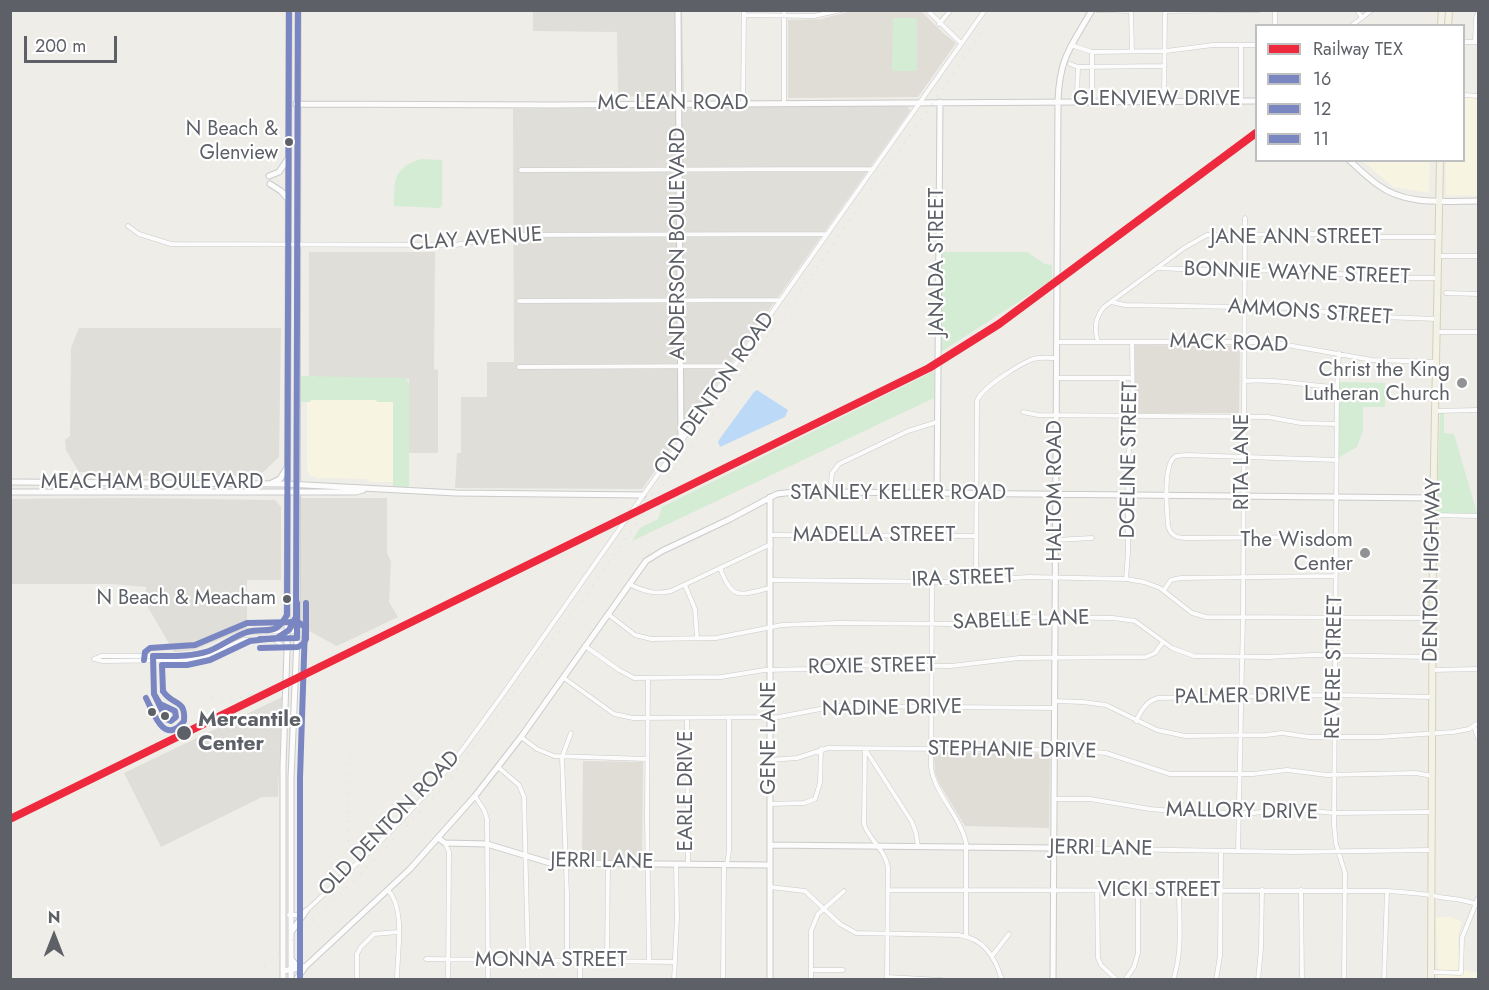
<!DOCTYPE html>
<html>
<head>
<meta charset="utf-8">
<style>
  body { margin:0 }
  #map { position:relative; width:1489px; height:990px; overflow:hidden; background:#eeede8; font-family:Jost,sans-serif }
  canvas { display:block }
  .frame { position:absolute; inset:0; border:12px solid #5d6167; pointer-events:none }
  .legend { position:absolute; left:1255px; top:24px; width:210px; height:138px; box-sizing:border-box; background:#fff; border:2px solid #bec0c2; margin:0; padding:8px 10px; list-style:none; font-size:18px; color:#5d6167 }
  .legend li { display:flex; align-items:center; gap:12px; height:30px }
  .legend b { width:30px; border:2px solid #bec0c2 }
  .north { position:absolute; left:24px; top:906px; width:60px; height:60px; -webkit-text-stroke:4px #fff; paint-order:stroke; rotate:0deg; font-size:16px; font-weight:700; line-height:24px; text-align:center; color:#5d6167 }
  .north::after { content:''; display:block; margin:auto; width:21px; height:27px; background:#5d6167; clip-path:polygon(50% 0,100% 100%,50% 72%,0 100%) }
  .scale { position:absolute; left:24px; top:36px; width:93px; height:27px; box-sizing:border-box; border:3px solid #5d6167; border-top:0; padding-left:8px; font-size:18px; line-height:21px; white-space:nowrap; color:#5d6167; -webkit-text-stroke:4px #fff; paint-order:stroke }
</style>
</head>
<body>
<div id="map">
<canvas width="1489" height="990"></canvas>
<div class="frame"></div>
<ul class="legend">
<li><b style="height:8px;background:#ee293d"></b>Railway TEX</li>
<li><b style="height:8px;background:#7986c2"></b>16</li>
<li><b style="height:8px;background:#7986c2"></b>12</li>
<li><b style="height:8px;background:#7986c2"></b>11</li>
</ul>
<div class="north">N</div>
<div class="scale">200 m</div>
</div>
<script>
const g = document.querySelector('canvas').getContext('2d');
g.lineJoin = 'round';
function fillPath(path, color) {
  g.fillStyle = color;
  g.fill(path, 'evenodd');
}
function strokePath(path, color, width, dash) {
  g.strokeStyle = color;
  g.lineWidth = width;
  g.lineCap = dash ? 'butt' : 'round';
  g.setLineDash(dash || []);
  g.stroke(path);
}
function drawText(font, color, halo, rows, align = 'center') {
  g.font = font + ' Jost,sans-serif';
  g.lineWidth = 4.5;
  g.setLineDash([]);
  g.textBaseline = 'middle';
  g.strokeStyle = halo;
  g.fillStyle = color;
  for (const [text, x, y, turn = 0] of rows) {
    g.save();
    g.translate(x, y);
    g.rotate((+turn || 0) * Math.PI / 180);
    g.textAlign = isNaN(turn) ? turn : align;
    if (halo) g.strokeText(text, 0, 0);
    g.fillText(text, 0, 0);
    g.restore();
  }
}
fillPath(new Path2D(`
  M1464,98H1478V196L1446,195V161L1464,160Z
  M1363,161H1430L1429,193L1393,187Z
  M310,400H377V402H393V482H370L367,479L316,478L310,475L307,470V402H310Z
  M1436,917H1451L1462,922L1458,934L1459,969L1477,973V979H1438Z`), '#f7f4e1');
fillPath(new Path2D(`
  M533,11H682L684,97L618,96L617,32L533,31Z
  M862,106H903L908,107L910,111L642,489L455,488L457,453H461V397H487V362H514L513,109Z
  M309,252H435L434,369L438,370V453H409V379L316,378V376H309Z
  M79,328H281L279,457L259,476H107L103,472H79L66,450L65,440L70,436L71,348Z
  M130,498L275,500L281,507V580H247V628L194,650L174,652L146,604V587L111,584H11V499Z
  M300,498H387V553L391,561L389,602L398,617L337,646L300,626Z
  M282,697L278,797H262L161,847L124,773Z`), '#dfded9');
fillPath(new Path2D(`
  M852,11H921L943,33L956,43L918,97L788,98V20L820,19Z
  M1135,345L1240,346L1239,413H1135Z
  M934,752L1050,754L1049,828L965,826L939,783L935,772Z
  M583,761L643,762L642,860H582Z`), '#dfddd6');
fillPath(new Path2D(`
  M893,18H917V71H892Z
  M421,159L442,160V205L440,208L394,206C394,180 394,167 421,159Z
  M941,252H1027L1045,264L1052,265V280L941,352Z
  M934,371V398L632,541L640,528L658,519L662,507Z
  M301,376L406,378L409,384V486L407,487H393V402H377L376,400H311L310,402H301L300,378Z
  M1338,382L1385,383V407H1363V430L1357,447L1338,458Z
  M1440,413H1444V433L1454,434L1477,513H1439L1437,510Z`), '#d4ecd3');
fillPath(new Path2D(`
  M757,390L788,410L785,417L720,447L718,442L721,437L754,392Z`), '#bcdaf8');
const street = new Path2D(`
  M927,10L961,43
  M1098,10L1131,11L1132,51
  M1275,10V26
  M1357,10L1362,18
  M1165,11L1259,10
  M744,15L814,16L841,10
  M939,24L951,10
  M1351,26L1372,10
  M1464,42H1478
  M1475,42L1476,18L1478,13
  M1071,45L1092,52L1166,51L1213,45H1256
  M1241,45V100
  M1092,52V100
  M1070,64L1078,67L1165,66
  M1077,93L1078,67
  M1464,95L1478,96
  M1164,100L1165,10
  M784,103V10
  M743,104L744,10
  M521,170L874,169
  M128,226L139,234L171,244L456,245L507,235L827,234
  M1438,256H1478
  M1157,268L1226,271L1301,270L1379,278H1437
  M1446,293L1478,294
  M519,301L781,300
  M1111,302L1125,305L1296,308L1354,316L1437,319
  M1437,332H1478
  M1057,342H1270L1372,360L1436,362
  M1098,342C1094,328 1095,318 1104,307L1184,248L1207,235L1317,234L1345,237H1439
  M1339,353L1337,387L1334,825L1336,844L1345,873L1344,980
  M519,367L734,366
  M1057,378H1132
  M1244,381C1275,378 1306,386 1337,387
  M1436,411L1478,410
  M1023,412L1038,415L1268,417L1301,423L1337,424
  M830,492L832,473L839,464L908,431L937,422
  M1433,515L1478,516
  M771,535L976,536
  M1336,537L1187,538C1177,538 1170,536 1168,525C1167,511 1162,463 1176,456C1177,456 1185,455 1186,455L1337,460
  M1056,540L1092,538
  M720,568C732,601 740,595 770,588
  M1126,579L1128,553V460L1133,416L1132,342
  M771,580L948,582L1029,577L1126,579L1144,582L1160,588L1192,613L1206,617L1433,618
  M976,581L977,401C981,388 1020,364 1033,359C1040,357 1049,358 1057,358
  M932,582L931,767C935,795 960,815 966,843V936
  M629,584C643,591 655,595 671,591L771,544
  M685,585L695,609L697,638
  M1164,590L1171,580L1181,578L1336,576
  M608,614L635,635L651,639L716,638L782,625L838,623L958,624L1016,617L1113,618L1135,621L1172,648L1194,656L1268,657L1313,655L1432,657
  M274,630L286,619
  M274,639L286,649
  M585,646L619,670L634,678L721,677L765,670L811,669L843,665L951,666L1019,658L1146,657L1155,653L1163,642
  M94,659L101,656H186L208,651L248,632L297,631
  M95,659L102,661L190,660L201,658L243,640L297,638
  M1432,670L1478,669
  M564,678L614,714L633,718L779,717L836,706L1055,708
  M648,678L647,816L649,961
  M1055,701L1083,702L1106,705L1157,730L1185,736L1266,735L1282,733L1309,737H1379L1453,732L1469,729L1478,723
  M687,718L688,864
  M1136,721C1141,711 1146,701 1158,698L1335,695L1432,697
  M1474,726L1478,738
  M521,737L537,749L554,756L647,759
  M865,749L864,824C869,840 885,849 888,867L887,980
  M865,749L912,822L916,833L918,847
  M770,760L797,758L828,748L1071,750L1106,753L1170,774H1253L1287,770L1327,775L1416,773L1432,776
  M498,767L519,785L524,797L528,960
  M475,796L484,810L487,819L488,980
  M1054,799H1090L1150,809L1195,813H1253L1289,809L1334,813L1432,812
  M770,804L804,803L815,799L820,783L821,749
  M445,843L449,852L448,980
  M1053,848L1293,852L1431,850
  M1238,851L1243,618L1245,218
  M727,864L729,851V718
  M770,887L805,891L840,924L856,933L958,935C984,938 995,957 1002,980
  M388,890C406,909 397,954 397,980
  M888,890L1387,891C1403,892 1419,893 1435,896C1452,900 1462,898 1478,905
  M1301,890L1302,980
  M1097,891L1098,958L1101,965L1117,980
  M289,915H299L306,911C352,868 399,826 440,778C462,752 481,724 501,697L985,10
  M992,956L1009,934
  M426,959L675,962
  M567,960V894L562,757L571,733
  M580,960V980
  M607,961L608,863
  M811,970H843
  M1431,972L1461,973L1462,938L1478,898
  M887,977L941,980
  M357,980V954L361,947L374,934L398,932
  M674,980L677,917L676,864
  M723,980L724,864
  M811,980V931L818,914L844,891
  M1125,980L1134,967L1138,953V891
  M1173,980C1183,952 1179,919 1179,890
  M1216,980L1220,956L1221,851
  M1258,980L1261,949L1262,890
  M1384,980L1387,891`);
const secondary = new Path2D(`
  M678,10L681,442
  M296,104L552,105L1256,101
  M1349,160C1359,169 1368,178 1378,185C1406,206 1445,201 1478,201
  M269,176L279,172L287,160
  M270,184L281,191L287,198
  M10,482L287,484L456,493L643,495
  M272,483L280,479L286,469
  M10,492H356L363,490
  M937,493L940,102
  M438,838L445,843L487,844L550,863L770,865
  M770,845L1053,848
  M292,931L306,911
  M292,960L296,965L305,967L296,980
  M283,971L305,967L410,869L475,796L521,737L646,561L662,551L730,519L777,494L794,492H830L1434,498
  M283,980V765L287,651L289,10
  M291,980V778L297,638L298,10
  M770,980V497
  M1053,980L1058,100C1060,56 1071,47 1092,10`);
const primary = new Path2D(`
  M1441,26L1442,10
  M1448,26L1449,10
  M1431,980L1433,515L1440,160`);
strokePath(street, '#cacac9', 5);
strokePath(secondary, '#cacbca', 7);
strokePath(primary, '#d8d0b4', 8);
strokePath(street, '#fcfcfc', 4);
strokePath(secondary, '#fcfcfc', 5);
strokePath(primary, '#f3f2e9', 6);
strokePath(new Path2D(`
  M603,524L641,503L653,493
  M212,696C236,704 257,693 279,684
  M333,895L343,877L348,860L350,752
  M251,980L360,875L444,786L581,602L998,10`), '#e5e4e4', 1.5, [1.5, 8]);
strokePath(new Path2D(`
  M260,639L297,638V603
  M154,694L160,704L175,711L176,717L171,721L166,719Z
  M154,694L153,656C172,656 191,657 209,651C222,646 234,636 247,632C267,627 275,637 287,615L289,10`), '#7986c2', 6);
strokePath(new Path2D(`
  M260,648L298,647L303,644L306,639V603
  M163,691L162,665H187L210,660L250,641L277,638L289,630L296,617L298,10`), '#7986c2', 6);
strokePath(new Path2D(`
  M144,660L145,652L150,648L195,645L247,623L298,622L305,627L300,778V980
  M146,698C154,714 164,746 184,721C186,698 172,706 163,691`), '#7986c2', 6);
strokePath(new Path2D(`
  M10,819L929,368L999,324L1256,133`), '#ee293d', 8);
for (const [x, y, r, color] of [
  [289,142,5,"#5d6167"],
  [1462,383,6,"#909294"],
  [1365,553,6,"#909294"],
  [287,599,5,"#5d6167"],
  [152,712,5,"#5d6167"],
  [165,716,5,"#5d6167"],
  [184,733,8,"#5d6167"]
]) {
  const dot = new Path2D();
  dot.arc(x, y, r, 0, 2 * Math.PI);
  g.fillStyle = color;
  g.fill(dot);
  strokePath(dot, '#fff', 2);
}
drawText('20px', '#5d6167', '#fff', [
  ["N Beach &",278,130],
  ["Glenview",278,154],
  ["N Beach & Meacham",276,599]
], 'right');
drawText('21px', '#5d6167', '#fff', [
  ["GLENVIEW DRIVE",1157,100],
  ["MC LEAN ROAD",673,104],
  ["JANE ANN STREET",1296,238],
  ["CLAY AVENUE",476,240,-4],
  ["ANDERSON BOULEVARD",679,244,-90],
  ["JANADA STREET",938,262,-90],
  ["BONNIE WAYNE STREET",1297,274,2],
  ["AMMONS STREET",1310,313,4],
  ["MACK ROAD",1229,344,2],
  ["OLD DENTON ROAD",715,394,-55],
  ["DOELINE STREET",1130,460,-89],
  ["RITA LANE",1243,462,-90],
  ["MEACHAM BOULEVARD",152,483],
  ["HALTOM ROAD",1056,491,-90],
  ["STANLEY KELLER ROAD",898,494],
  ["MADELLA STREET",874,536],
  ["DENTON HIGHWAY",1433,570,-89],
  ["IRA STREET",963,579,-2],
  ["SABELLE LANE",1021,621,-2],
  ["ROXIE STREET",872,667,-1],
  ["REVERE STREET",1335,667,-89],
  ["PALMER DRIVE",1243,697,-1],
  ["NADINE DRIVE",892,709,-1],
  ["GENE LANE",770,738,-90],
  ["STEPHANIE DRIVE",1012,751,1],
  ["EARLE DRIVE",687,791,-90],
  ["MALLORY DRIVE",1242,812,1],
  ["OLD DENTON ROAD",390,824,-46],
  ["JERRI LANE",1101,849,1],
  ["JERRI LANE",602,862,1],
  ["VICKI STREET",1159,891],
  ["MONNA STREET",551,961]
]);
drawText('21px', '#5d6167', '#fff', [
  ["Christ the King",1450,371],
  ["Lutheran Church",1450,395],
  ["The Wisdom",1353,541],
  ["Center",1353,565]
], 'right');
drawText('bold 21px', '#5d6167', '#fff', [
  ["Mercantile",198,721],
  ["Center",198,745]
], 'left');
</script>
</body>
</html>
